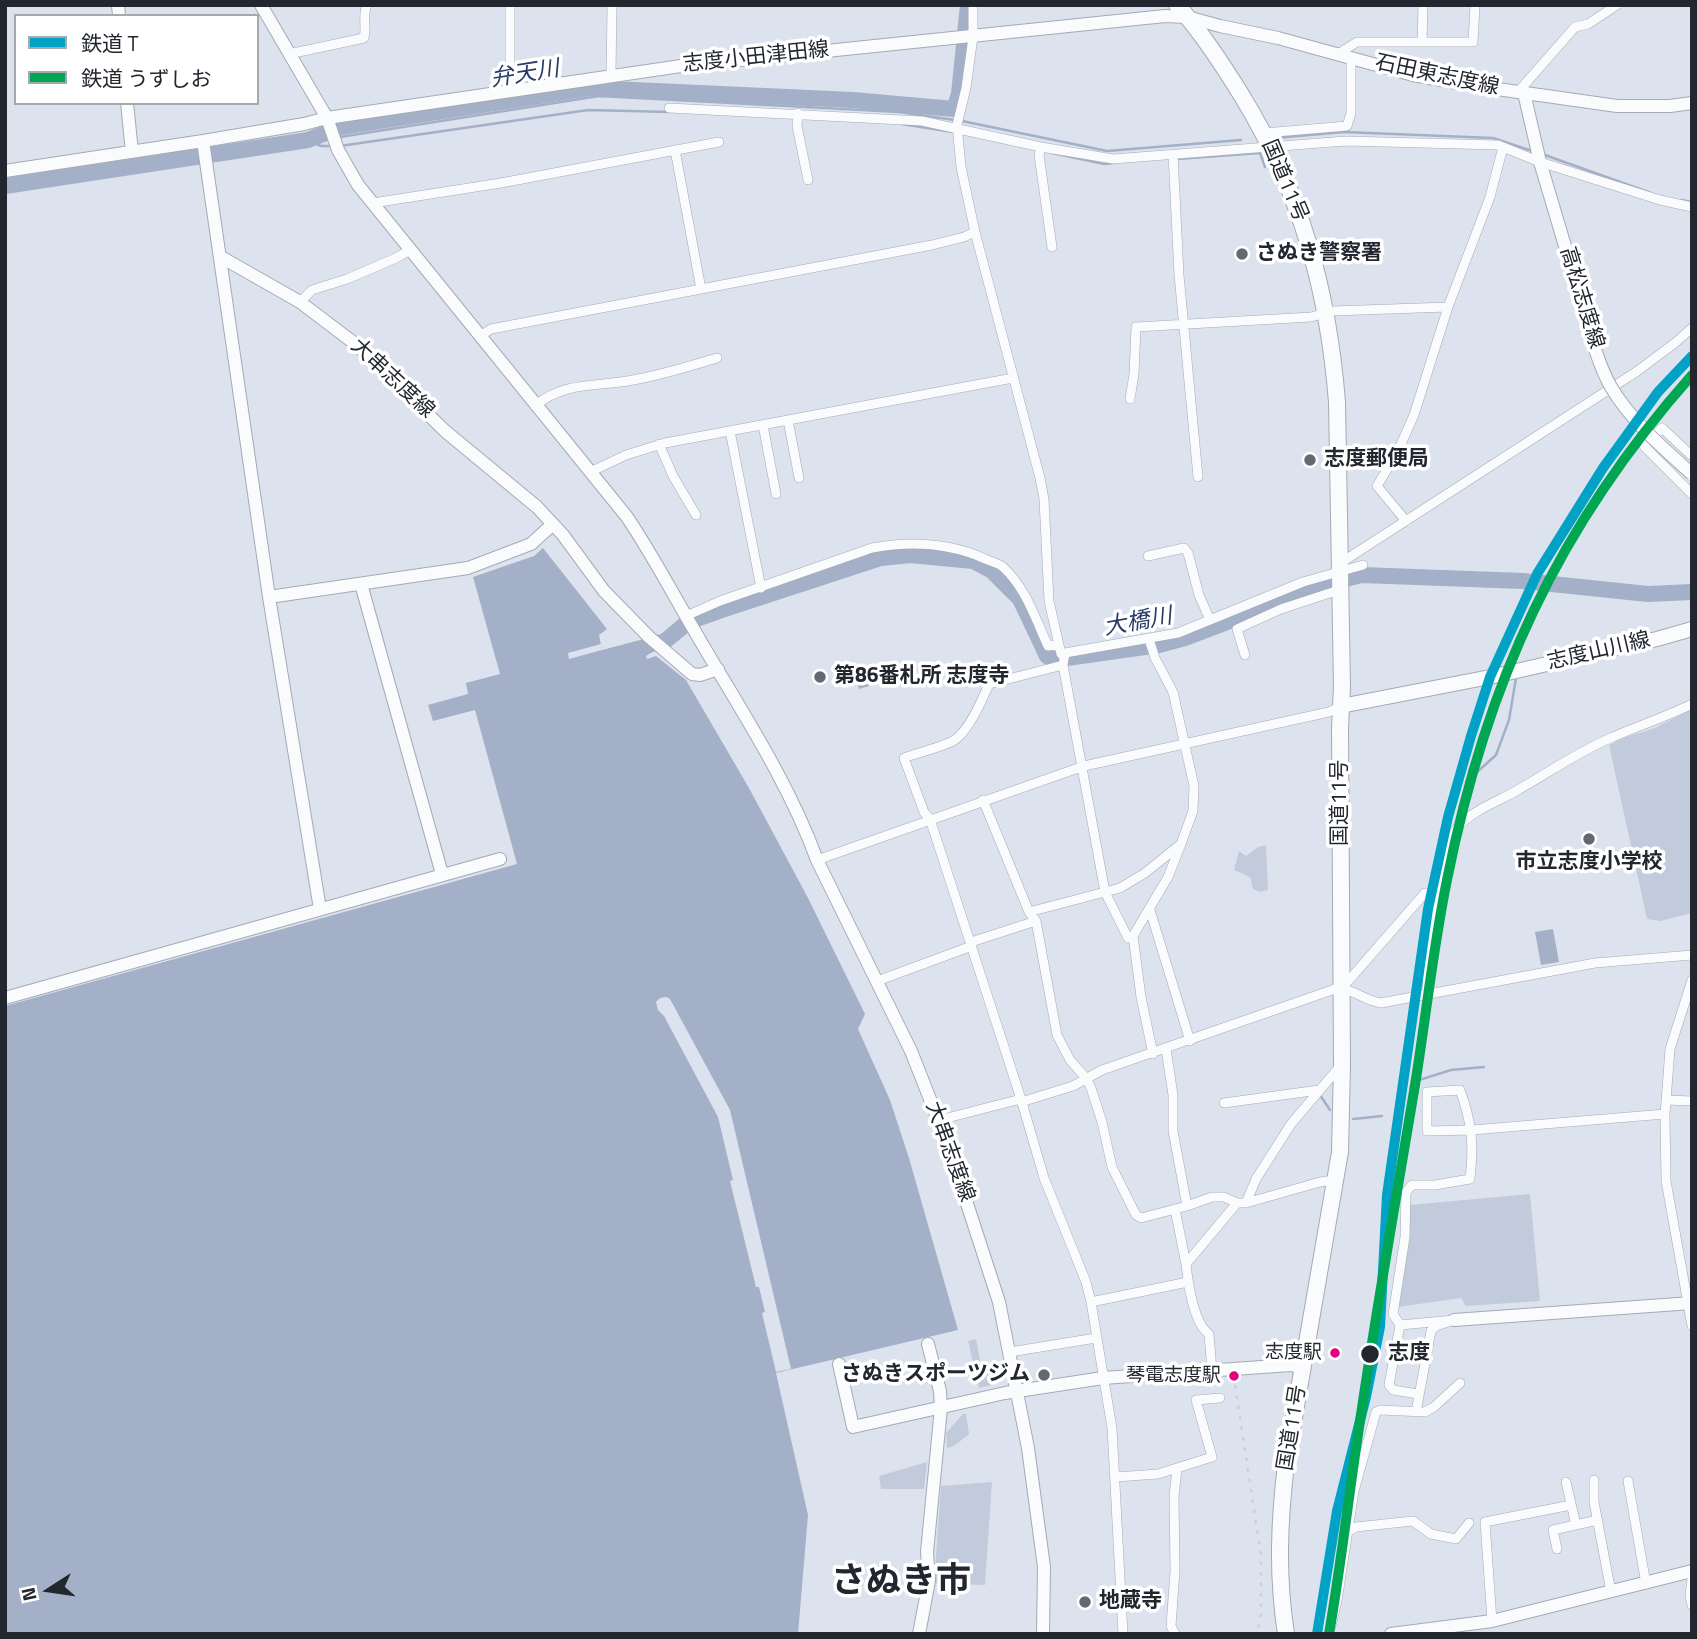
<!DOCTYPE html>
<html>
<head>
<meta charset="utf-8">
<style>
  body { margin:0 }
  #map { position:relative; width:1697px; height:1639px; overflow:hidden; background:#dde3ee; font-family:"Titillium Web","Noto Sans JP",sans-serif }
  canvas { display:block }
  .frame { position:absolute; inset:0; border:7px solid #22262e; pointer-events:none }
  .legend { position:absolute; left:14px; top:14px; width:245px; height:91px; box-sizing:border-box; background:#fff; border:2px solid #a7a8ab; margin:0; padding:9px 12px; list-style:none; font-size:21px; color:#22262e }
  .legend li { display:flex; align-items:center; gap:14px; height:35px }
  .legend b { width:35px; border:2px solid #a7a8ab }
  .north { position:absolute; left:14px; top:1555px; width:70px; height:70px; -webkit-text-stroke:5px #fff; paint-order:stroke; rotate:258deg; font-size:19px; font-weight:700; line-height:28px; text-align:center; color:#22262e }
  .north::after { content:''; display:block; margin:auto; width:24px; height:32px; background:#22262e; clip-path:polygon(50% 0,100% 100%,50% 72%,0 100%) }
</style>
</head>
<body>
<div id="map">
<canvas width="1697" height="1639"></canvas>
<div class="frame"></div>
<ul class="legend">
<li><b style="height:9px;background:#02a2c6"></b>鉄道 T</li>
<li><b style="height:9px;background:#00a651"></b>鉄道 うずしお</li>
</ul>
<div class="north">N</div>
</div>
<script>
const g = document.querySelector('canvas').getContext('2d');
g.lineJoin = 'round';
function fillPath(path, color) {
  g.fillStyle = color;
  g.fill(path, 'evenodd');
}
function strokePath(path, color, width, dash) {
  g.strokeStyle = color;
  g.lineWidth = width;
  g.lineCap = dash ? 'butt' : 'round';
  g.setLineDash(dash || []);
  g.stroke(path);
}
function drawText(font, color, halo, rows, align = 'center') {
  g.font = font + ' "Titillium Web","Noto Sans JP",sans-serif';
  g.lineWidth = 7;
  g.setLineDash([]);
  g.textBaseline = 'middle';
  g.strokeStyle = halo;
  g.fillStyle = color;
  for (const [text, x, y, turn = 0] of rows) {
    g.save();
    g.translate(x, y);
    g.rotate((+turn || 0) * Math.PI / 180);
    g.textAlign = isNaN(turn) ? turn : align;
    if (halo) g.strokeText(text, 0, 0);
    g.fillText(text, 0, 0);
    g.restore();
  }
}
fillPath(new Path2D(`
  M1692,709V913L1660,921L1647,919L1609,745L1626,737L1655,728Z
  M1266,845L1268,890L1260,892L1253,889L1250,877L1234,870L1239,851L1246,856L1258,847Z
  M1530,1194L1540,1301L1466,1306L1461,1298L1398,1307L1409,1239L1410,1205Z
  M976,1339L982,1370L1008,1365L1009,1369L992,1385L979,1388L968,1341Z
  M963,1414H966L969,1434L954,1446L947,1448L946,1433Z
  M927,1462L924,1489H881L879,1476Z
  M992,1482L985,1585L934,1583L941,1486Z`), '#c2cbdc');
fillPath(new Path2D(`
  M543,548L607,629L599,635L602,650L644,639L656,650L646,656L647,659L656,656L686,680L749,788L808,898L865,1014L858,1029L890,1100L909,1158L958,1330L776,1373L808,1515L798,1634H5V1006L517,864L475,710L433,721L428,705L468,694L466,683L500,674L473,577L534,556Z
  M863,668L869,686L859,689L853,670Z
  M1553,929L1559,962L1541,965L1535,932Z`), '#a3b0c8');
fillPath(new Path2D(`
  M601,644L602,650L569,659L568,653Z
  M666,997L670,999L730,1110L791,1369L776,1372L762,1313L765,1312L759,1287H756L730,1181L733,1180L718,1117L664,1016L658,1010L656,1002L660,998Z`), '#dde3ee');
strokePath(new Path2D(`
  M962,121L1107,151L1241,140
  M901,124L953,132
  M340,137L599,96L899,112L955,120
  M1276,138L1344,132L1493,138L1532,151
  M312,139L330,138
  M308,140L321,146H334
  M340,146L588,110L670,112
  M1052,153L1104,164L1114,163
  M1542,154L1651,193
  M1177,159L1260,153L1265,167
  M1681,200L1692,202
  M1466,782L1496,755L1509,720L1516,678
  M1416,1081L1451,1070L1484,1067
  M1320,1095L1330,1110
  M1353,1119L1382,1116`), '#a3b0c8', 2.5);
strokePath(new Path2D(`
  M5,186L308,140L341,127L590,88L853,100L954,109L959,94L968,5
  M649,644L664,642L688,622L722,610L881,558L911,555L973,561L992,571L1020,599L1047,656L1053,660L1159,645L1185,638L1333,582L1362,575L1523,581L1648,594L1692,592`), '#a3b0c8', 16);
const street = new Path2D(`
  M973,5V37L966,88L957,125L961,167L975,232L1040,478L1044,499L1049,601L1061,654L1065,653L1063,665L1105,892L1128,938L1133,936L1141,997L1153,1054
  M1422,42L1423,5
  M289,54L364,38C367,27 362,15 367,5
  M1338,54L1357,42H1473L1475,5
  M611,74L612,5
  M510,90V5
  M1518,92L1575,27L1588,24L1617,5
  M669,108L922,121L1041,147L1113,159L1346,141L1498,145L1540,162L1660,200L1692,207
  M798,113L797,126L808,180
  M1264,133L1347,126L1351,113V58
  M1041,147L1039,155L1052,247
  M675,150L701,289
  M1173,154L1179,275L1198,477
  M373,203L501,183L719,142
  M300,302L312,290L347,279L396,258L410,250
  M480,336L491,329L932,245L964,237L975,232
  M1130,399L1134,374L1136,327L1311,317L1332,311L1448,307
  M535,406C564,381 598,387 633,380C662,375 690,366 717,358
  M788,420L799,478
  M763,425L776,494
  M730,431L761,588
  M659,444L673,476L696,515
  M1692,456L1662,428L1644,446L1692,494
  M590,472L626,455L665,443L1013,378
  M1406,521L1377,486L1398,451L1414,415L1448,307L1490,197L1503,147
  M1148,556L1184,548L1188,553L1199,595L1210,620
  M1339,564L1636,372L1675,343L1692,328
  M686,616L720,601L872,548C910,541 948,543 983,558C989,561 998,563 1003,567C1026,588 1035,618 1048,646L1059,645
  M1149,639L1155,658L1173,692L1194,786L1193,811L1181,844L1145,873L1120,888L1029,912L1036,921L1057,1035L1070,1060L1086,1078L1091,1088L1102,1122L1112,1167L1136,1215L1141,1218L1187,1206L1212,1197H1224L1237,1203H1246L1320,1182L1335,1180
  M1065,653L1178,633L1303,582L1363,565
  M1245,655L1237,629L1281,609L1339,590
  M1063,665L989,684C982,700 968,733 953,741C939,748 920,752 904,758L924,812L930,819L1021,1099L1044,1178L1086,1282L1091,1302L1112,1428L1123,1634
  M983,800L1029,912
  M817,860L1084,766L1329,712L1341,706
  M1150,910L1190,1041
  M1133,936L1168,877L1181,844
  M971,942L1036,921
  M1692,980L1670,1049L1665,1114L1666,1181L1692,1326
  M877,981L972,946
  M1343,987L1425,893
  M1427,995C1425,972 1445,843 1457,828C1471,811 1497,802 1516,791C1548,773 1579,751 1613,737C1640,725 1666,717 1692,704
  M1166,1049L1173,1095V1131L1187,1206
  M1666,1100L1692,1101
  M1021,1102L1073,1086L1102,1070L1335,989C1352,987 1364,1001 1381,1003L1595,963L1692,955
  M1224,1103L1319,1090
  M939,1120L1021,1099
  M1246,1203L1256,1179L1291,1124L1341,1065
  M1175,1209L1186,1264
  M1091,1302L1188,1282
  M1400,1325L1393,1314L1394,1308L1405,1237L1406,1192L1412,1185H1435L1470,1179C1474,1144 1472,1123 1460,1090L1427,1092V1131L1472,1130L1665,1114
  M1010,1352L1096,1338
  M1212,1371L1209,1334C1194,1324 1188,1283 1186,1264L1237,1203
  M1416,1412L1431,1331L1436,1326L1454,1320L1400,1325L1389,1385L1393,1390L1418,1394
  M1116,1477L1158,1474L1212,1457L1196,1400L1220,1398
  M1594,1480V1502L1611,1592
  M1628,1481L1646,1584
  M1566,1482L1576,1525
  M1347,1532L1356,1527L1413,1521L1431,1534L1456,1539L1469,1523
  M1557,1549L1553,1530L1598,1520
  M1692,1579L1690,1595L1692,1605
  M1492,1621L1485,1522L1571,1505
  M1175,1634L1171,1626L1175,1571L1174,1496L1177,1469
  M1329,1634L1337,1601L1354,1491L1376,1412L1380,1410L1425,1412L1434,1407L1460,1383`);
const secondary = new Path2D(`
  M118,5L119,16
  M261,5L327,118L338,150L358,185L627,517C654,557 676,600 701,642C742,712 789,783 817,860L911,1051L947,1142L999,1302L1028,1448L1044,1567L1043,1634
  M1524,93L1540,162L1584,310
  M127,103L132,152
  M203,141L269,597L320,909
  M5,171L203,141L304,124L327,118L681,66L1165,16L1187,17L1220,26L1278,38L1413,75L1469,85L1617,106H1670L1692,103
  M221,257L300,302L358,346L445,431L537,507L563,535L604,591L649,637L692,674L700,675L718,669
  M361,584L442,874
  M269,597L468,568L531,544L553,524
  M5,998L500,859
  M1454,1320L1692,1303
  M839,1364L853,1427L1005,1393L1103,1378L1291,1365L1303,1367
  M919,1634L929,1581L927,1552L941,1408L940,1391L928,1344
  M1391,1634L1492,1621L1692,1571`);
const primary = new Path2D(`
  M1341,706L1490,677L1657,639L1692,629`);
const highway = new Path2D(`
  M1177,5C1202,33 1222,64 1242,96C1301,193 1328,289 1337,402L1342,687L1340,728L1342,1065L1340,1152L1286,1464C1279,1523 1277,1575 1286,1634`);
strokePath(street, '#a5aab3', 10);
strokePath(secondary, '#a5aab3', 14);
strokePath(primary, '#a5aab3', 16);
strokePath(highway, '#a5aab3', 18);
strokePath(street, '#fafbfc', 9);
strokePath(secondary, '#fafbfc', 12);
strokePath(primary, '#fafbfc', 14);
strokePath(highway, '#fafbfc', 16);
strokePath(new Path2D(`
  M1235,1385L1261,1555V1614L1257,1634`), '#cfcfd3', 2.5, [3.5, 7]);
const secondaryBridge = new Path2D(`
  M1584,310C1591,336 1598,364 1611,387C1631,421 1663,448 1692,474`);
strokePath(secondaryBridge, '#a5aab3', 14, []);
strokePath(secondaryBridge, '#fafbfc', 12);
strokePath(new Path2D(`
  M1317,1634L1337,1511L1366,1397L1380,1327L1387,1195L1428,909L1448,817L1471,736L1490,677L1537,574L1603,468L1658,392L1692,356`), '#02a2c6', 10);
strokePath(new Path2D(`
  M1329,1634C1342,1559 1350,1483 1362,1408C1378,1300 1397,1193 1415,1085C1426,1017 1433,948 1447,880C1486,683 1558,526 1692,375`), '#00a651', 10);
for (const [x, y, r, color] of [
  [1242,254,7,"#636871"],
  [1310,460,7,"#636871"],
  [820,677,7,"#636871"],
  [1589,839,7,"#636871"],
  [1335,1353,6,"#e5007d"],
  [1370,1354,10,"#22262e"],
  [1044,1375,7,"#636871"],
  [1234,1376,6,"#e5007d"],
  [1085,1602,7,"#636871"]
]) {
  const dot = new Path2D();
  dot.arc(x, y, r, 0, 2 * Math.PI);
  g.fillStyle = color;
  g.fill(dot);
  strokePath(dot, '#fff', 2.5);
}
drawText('19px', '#22262e', '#fff', [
  ["志度駅",1322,1353],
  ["琴電志度駅",1221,1376]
], 'right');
drawText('21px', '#22262e', '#fff', [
  ["志度小田津田線",756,58,-6],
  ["石田東志度線",1437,76,12],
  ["国道11号",1284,181,67],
  ["高松志度線",1581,298,73],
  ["大串志度線",392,379,43],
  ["志度山川線",1599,652,-13],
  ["国道11号",1341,803,-90],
  ["大串志度線",949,1152,70],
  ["国道11号",1293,1428,-81]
]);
drawText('bold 21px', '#22262e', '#fff', [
  ["さぬき警察署",1256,254],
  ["志度郵便局",1324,460],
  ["第86番札所 志度寺",834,677],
  ["市立志度小学校",1589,863,"center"],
  ["さぬきスポーツジム",1030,1375,"right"],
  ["地蔵寺",1099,1602]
], 'left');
drawText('bold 21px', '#22262e', '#fff', [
  ["志度",1388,1354]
], 'left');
drawText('italic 23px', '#283c66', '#fff', [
  ["弁天川",525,75,-9],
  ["大橋川",1138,623,-10]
]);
drawText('bold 35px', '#22262e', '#fff', [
  ["さぬき市",901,1583]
]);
</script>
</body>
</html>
